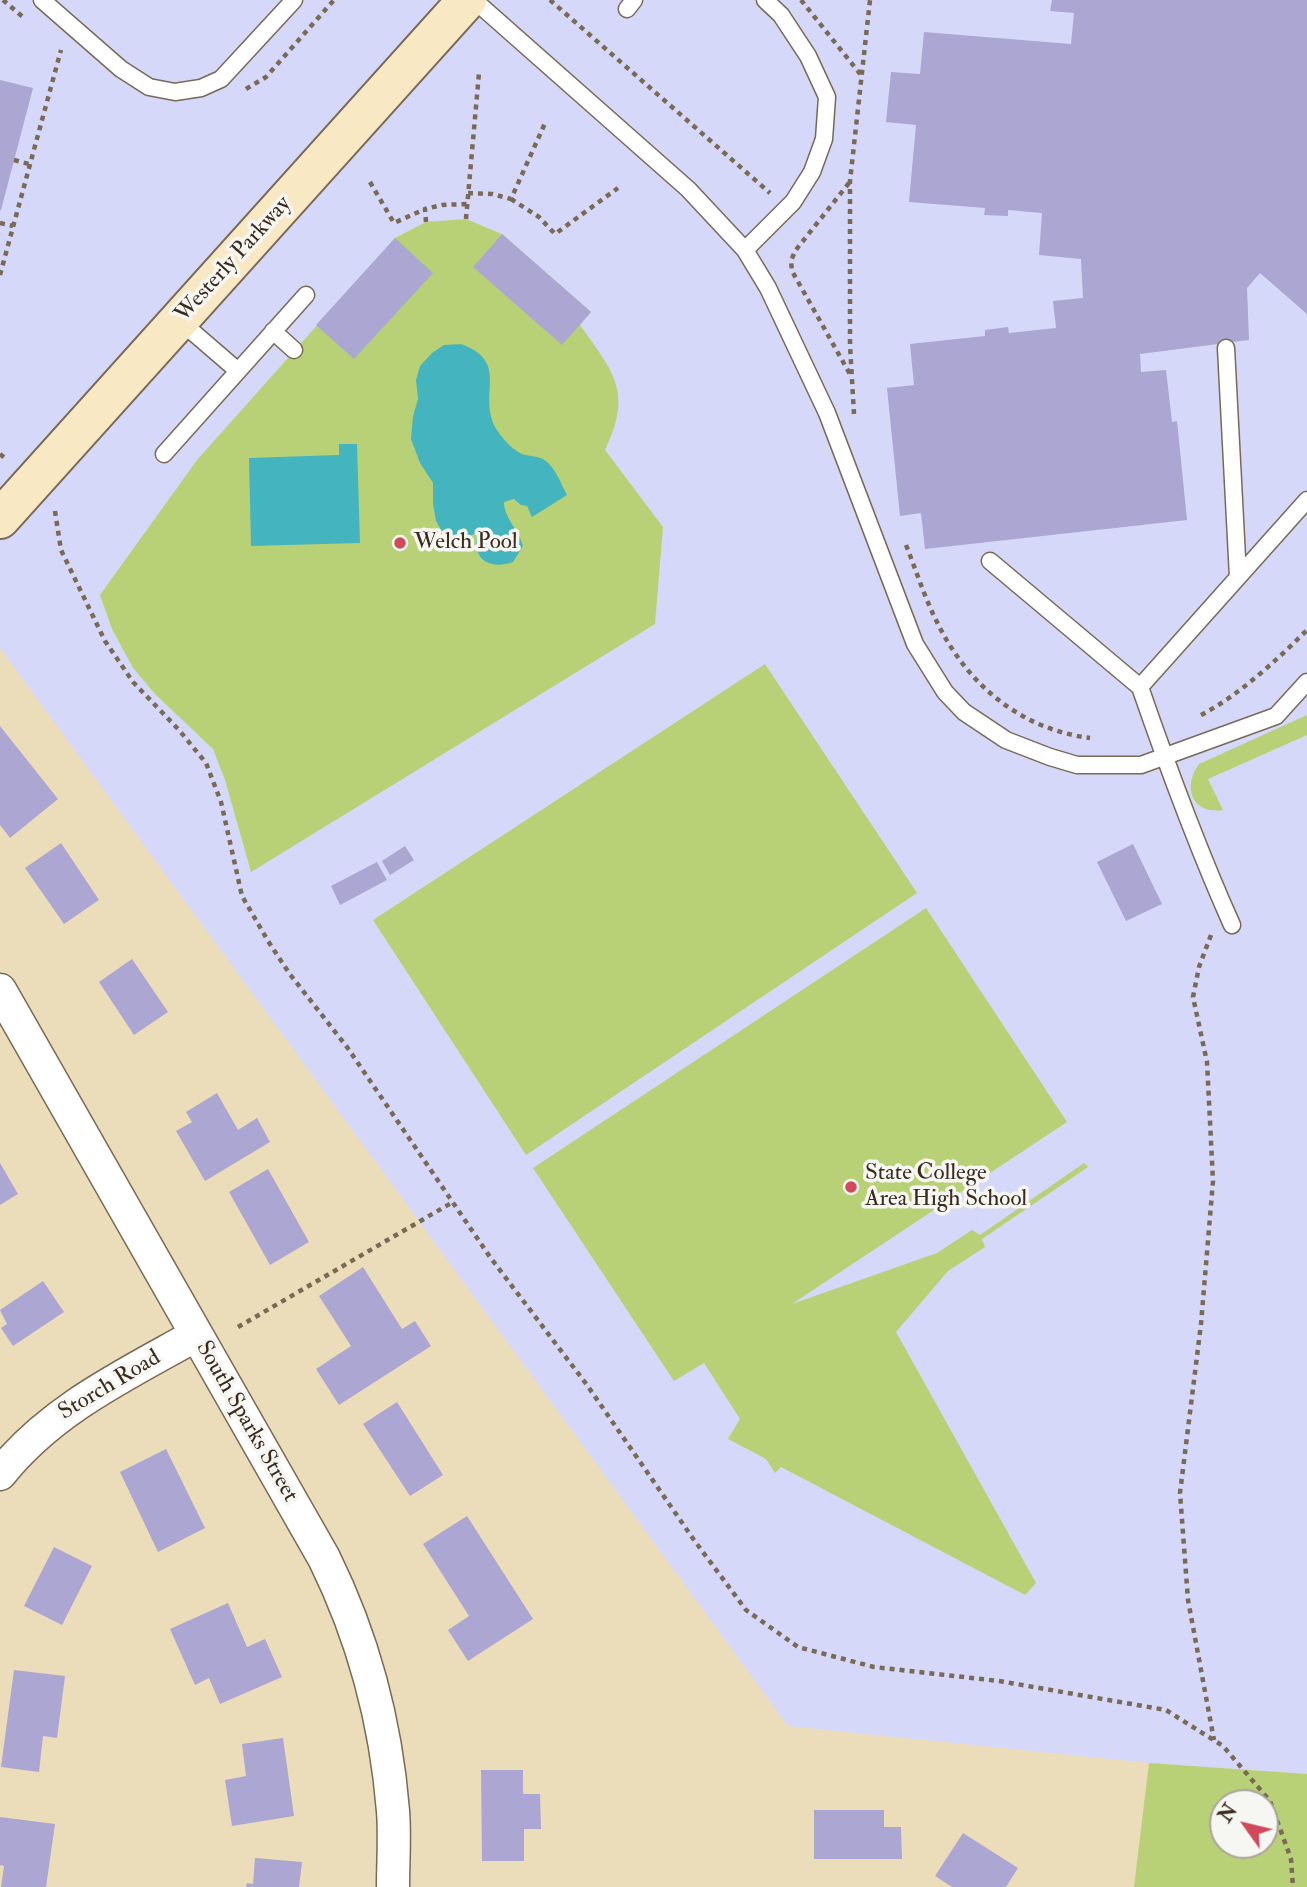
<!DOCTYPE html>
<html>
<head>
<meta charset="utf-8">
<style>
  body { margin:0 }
  #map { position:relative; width:1307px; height:1887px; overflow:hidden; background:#ecddba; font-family:"IM FELL Double Pica",serif }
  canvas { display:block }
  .north { position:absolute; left:1209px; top:1789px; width:70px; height:70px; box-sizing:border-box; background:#f6f6f2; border:2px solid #aba49d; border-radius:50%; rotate:304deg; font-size:19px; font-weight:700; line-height:28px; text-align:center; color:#3b2a1e }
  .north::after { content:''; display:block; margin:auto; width:24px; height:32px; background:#d1495b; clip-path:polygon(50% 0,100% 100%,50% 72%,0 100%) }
</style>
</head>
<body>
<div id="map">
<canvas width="1307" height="1887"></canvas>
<div class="north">N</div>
</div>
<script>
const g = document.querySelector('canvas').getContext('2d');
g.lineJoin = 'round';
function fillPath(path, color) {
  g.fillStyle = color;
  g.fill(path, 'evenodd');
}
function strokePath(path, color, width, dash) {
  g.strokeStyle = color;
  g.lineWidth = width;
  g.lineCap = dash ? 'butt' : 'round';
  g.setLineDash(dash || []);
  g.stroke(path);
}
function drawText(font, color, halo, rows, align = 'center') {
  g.font = font + ' "IM FELL Double Pica",serif';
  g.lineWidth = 7;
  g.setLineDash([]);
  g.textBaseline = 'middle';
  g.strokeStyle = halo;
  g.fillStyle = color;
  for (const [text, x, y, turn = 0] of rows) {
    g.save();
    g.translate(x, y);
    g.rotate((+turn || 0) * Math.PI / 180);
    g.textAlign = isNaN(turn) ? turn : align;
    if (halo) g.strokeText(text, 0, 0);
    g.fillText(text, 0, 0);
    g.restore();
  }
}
fillPath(new Path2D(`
  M0,0H1307V1774L1149,1763L788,1726L0,648Z`), '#d5d8f9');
fillPath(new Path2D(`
  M466,219L502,234L591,312L580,325C614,373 633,392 605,450L663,527L655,624L251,872L225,780L213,749L155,694L133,668L112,629L100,595L197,460L395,238L426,222Z
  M765,664L917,893L526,1155L373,920Z
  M1307,715V735L1208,779L1223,810C1192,815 1182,787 1199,764Z
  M926,908L1067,1122L792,1304L937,1253L972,1230L980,1235L1084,1163L1088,1167L982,1239L985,1247L948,1271L896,1332L1036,1583L1025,1595L781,1467L775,1473L766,1459L728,1439L740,1419L704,1363L674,1381L533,1168Z
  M1149,1763L1307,1774V1887H1134ZM1223,1803H1265V1845H1223Z`), '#b9d176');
fillPath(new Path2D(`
  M461,344C510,362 478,392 495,427C501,437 511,449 522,454C528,456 537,456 543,459C555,466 561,484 567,495L532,517L527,506L521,505L514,499L504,502C504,518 519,530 523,546L513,562C490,570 472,560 477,534H474L457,541L445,537L436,521L433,504V483L420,463L411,439L413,416L418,399L416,380L420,366L432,353L444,345Z
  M339,444H357L360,543L251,546L249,458L339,455Z`), '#44b4be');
fillPath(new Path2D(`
  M1052,0H1307V314L1260,273L1247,288L1249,340L1140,354L1141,372L1166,370L1172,422L1177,421L1187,520L925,549L921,513L900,516L887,388L914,385L910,344L985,336V330L1008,327L1009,333L1056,328L1053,301L1083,298L1081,259L1039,255L1042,213L1008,210V216L984,215L985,208L909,202L916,125L886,122L891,72L920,74L924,32L1071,44L1074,13L1050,11Z
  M0,80L33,88L1,210H0Z
  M502,234L591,312L562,345L473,267Z
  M395,238L433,273L354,359L316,325Z
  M0,726L58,799L10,838L0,825Z
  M61,843L99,900L64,924L25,868Z
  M1133,844L1162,904L1126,921L1097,862Z
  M405,846L414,860L390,875L382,861Z
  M377,862L387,880L340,905L331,886Z
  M132,959L168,1012L134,1035L99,982Z
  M217,1093L238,1130L257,1118L270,1142L205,1181L176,1131L192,1122L186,1112Z
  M0,1163L18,1194L0,1205Z
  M268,1169L309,1242L270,1265L229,1192Z
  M363,1267L402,1329L415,1321L431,1346L339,1405L316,1369L351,1346L319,1296Z
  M43,1281L64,1312L13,1346L1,1328L7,1324L0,1310Z
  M397,1402L443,1475L410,1496L363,1424Z
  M166,1449L205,1528L158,1552L120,1472Z
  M467,1516L533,1619L468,1661L448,1630L469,1616L423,1544Z
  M54,1547L92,1566L62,1625L24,1606Z
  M228,1603L247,1647L265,1639L282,1677L220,1704L209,1678L195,1685L170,1629Z
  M14,1670L65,1676L57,1738L43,1736L39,1772L1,1767Z
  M283,1738L294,1816L232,1826L225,1780L246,1776L242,1744Z
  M481,1770H523V1794H540L541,1829H524V1861H482Z
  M814,1810H884V1827H901L902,1859H814Z
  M0,1817L55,1824L46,1887H1L4,1866L0,1865Z
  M963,1833L1018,1868L1006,1887H952L935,1876Z
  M255,1858L302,1862L299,1887H246L247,1883L253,1884Z`), '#aca6d2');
const lane = new Path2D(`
  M42,0L121,69L149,87L175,92L201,88L221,79L294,0
  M474,0L688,189L745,250L768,288L827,413L915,644L945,692L964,712L1006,740L1050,757L1077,765H1141L1276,716L1307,682
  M627,9L634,0
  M745,250L793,202L812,172L824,139L827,97L808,56L781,15L765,0
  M180,321L238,371
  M273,331L294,350
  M1226,348L1238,577
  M164,454L306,295
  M990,561L1140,687
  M1232,925C1197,847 1168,768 1140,687L1307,500`);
const street = new Path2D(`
  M0,990L324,1558C363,1637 386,1723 393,1811C395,1836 393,1862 393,1887
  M0,1474C52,1409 125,1375 196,1335`);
const secondary = new Path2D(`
  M0,519L467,0`);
strokePath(lane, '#796955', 19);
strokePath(street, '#796955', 35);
strokePath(secondary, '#796955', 42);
strokePath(new Path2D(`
  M3,0L24,18
  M550,0L770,193
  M801,0L861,75
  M246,89L266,77L334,0
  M14,160L29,164
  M370,182L394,223L425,209
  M849,183L795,251L791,261L792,271L851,376
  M468,193L492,194L511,199L546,121
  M511,199L539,217L555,234L618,188
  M466,219L479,73
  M426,222L425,209L442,205L467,204
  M0,223L13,226
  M0,275L61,50
  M854,414L850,345V181L870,0
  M0,454L6,459
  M55,511L61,550L105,641L133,682L179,730L206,763L221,802L242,896L268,941L289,973L347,1047L490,1257L587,1385L694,1540L746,1610L798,1647L874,1667L999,1681L1166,1710L1223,1746L1270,1801L1291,1859L1293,1887
  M906,545C916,570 924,596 936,620C966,683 1019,729 1090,738
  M1201,715C1238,696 1277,660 1307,630
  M1211,935L1199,967L1193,997L1207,1062L1213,1181L1201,1324L1180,1493L1188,1600L1214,1740
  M238,1327L453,1202`), '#796955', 4.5, [5, 5]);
strokePath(lane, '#fff', 16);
strokePath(street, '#fff', 32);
strokePath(secondary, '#f8e8c3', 38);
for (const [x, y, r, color] of [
  [400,543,7,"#d1495b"],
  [851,1187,7,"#d1495b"]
]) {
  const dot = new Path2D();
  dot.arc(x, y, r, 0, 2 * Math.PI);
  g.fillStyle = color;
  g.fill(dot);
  strokePath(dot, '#f6f6f2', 2.5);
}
drawText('23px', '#3b2a1e', '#f6f6f2', [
  ["Westerly Parkway",234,260,-48],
  ["Storch Road",110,1386,-31],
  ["South Sparks Street",246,1422,60]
]);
drawText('23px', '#3b2a1e', '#f6f6f2', [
  ["Welch Pool",414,543],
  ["State College",865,1174],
  ["Area High School",865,1200]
], 'left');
</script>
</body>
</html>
